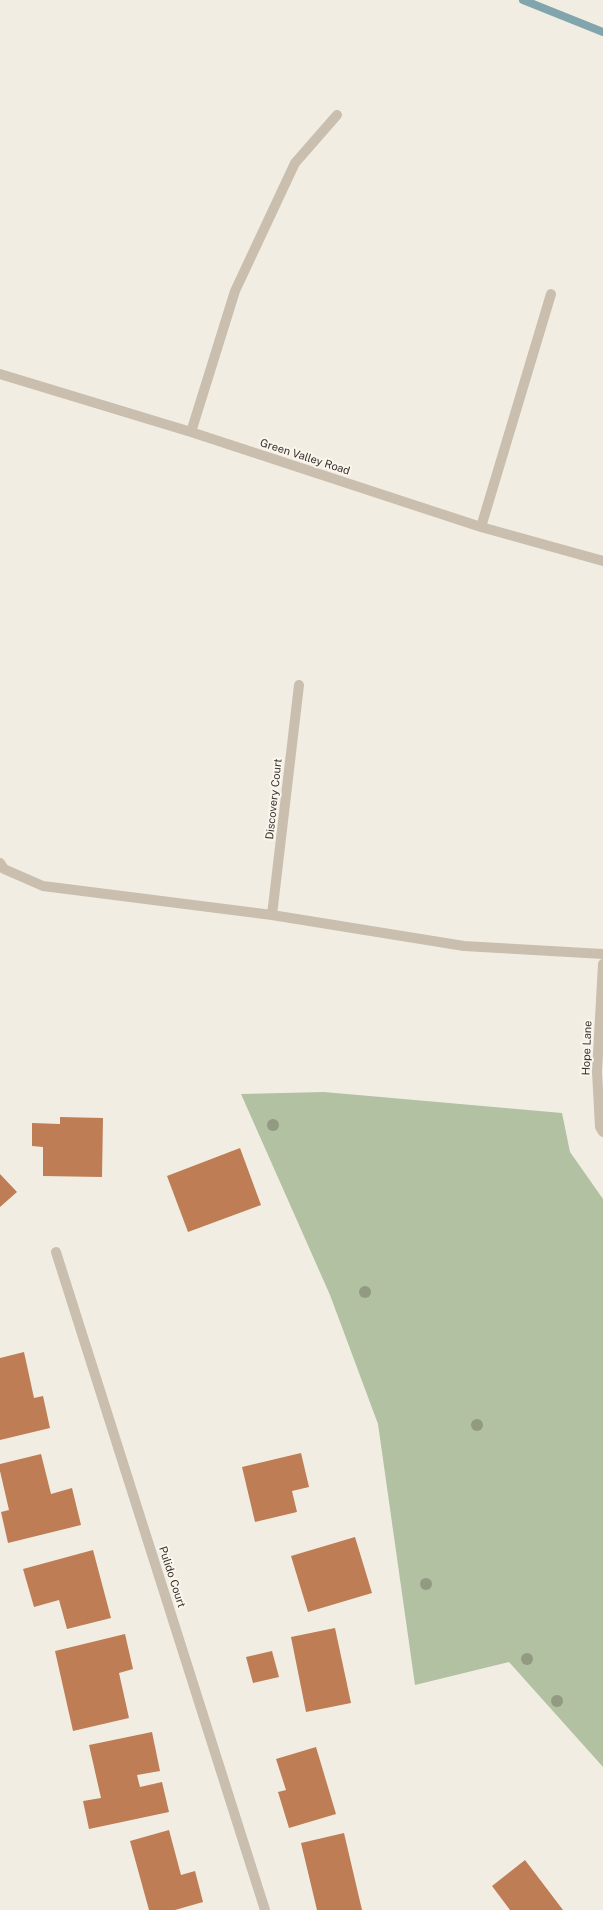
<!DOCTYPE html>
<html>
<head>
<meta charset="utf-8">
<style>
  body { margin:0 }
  canvas { display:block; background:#f2ede2 }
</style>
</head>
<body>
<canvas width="603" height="1910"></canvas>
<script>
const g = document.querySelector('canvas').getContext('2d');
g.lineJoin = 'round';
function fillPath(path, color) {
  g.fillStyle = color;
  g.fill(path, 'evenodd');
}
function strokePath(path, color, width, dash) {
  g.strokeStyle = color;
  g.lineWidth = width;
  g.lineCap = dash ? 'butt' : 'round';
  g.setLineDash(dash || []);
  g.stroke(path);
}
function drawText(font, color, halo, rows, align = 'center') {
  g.font = font + ' "Public Sans",sans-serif';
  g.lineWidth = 4;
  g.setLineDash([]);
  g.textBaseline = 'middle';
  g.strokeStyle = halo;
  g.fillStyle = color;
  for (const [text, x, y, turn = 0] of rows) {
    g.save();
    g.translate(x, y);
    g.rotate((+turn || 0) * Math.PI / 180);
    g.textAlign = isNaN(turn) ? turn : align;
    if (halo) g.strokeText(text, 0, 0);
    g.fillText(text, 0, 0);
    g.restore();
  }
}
fillPath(new Path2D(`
  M324,1092L562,1113L570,1152L603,1199V1767L509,1662L415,1685L378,1424L330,1295L241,1094Z`), '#b2c1a2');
strokePath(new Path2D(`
  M523,0L603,32`), '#82a5ad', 8);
fillPath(new Path2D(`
  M60,1117L103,1118L102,1177L43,1176V1147L32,1146V1123L60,1124Z
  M240,1148L261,1205L188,1232L167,1176Z
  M0,1174L17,1192L0,1207Z
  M24,1352L34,1398L43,1396L50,1428L0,1440V1358Z
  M301,1453L309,1487L292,1491L297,1512L255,1522L242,1467Z
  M41,1454L51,1494L72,1488L81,1525L8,1543L1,1512L9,1510L0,1471V1464Z
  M355,1537L372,1593L308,1612L291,1556Z
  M93,1550L111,1618L67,1629L59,1600L34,1607L23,1569Z
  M335,1628L351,1703L306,1712L291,1637Z
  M125,1634L133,1669L119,1673L129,1718L73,1731L55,1651Z
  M272,1651L279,1677L253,1683L246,1657Z
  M152,1732L160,1771L137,1775L140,1787L162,1782L169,1812L89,1829L83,1801L101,1798L89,1745Z
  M316,1747L336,1814L289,1828L278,1792L286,1790L276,1759Z
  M169,1830L181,1875L195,1871L203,1902L175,1910H149L130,1841Z
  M344,1833L362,1910H317L301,1843Z
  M525,1860L563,1910H510L492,1886Z`), '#be7d54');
strokePath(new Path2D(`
  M0,374L191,432L481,527L603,561
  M191,432L235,291L295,163L337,115
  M481,527L551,294
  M0,863L4,869L43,886L272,915L464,946L603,954
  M272,915L299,685
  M603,964L597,1072L600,1127L603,1132
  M56,1252L265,1910`), '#cabfae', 10);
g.fillStyle = '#929a81';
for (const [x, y] of [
  [273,1125],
  [365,1292],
  [477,1425],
  [426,1584],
  [527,1659],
  [557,1701]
]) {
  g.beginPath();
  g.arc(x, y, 6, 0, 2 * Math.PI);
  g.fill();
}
drawText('11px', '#39322c', '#faf6ee', [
  ["Green Valley Road",305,457,18],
  ["Discovery Court",274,799,-84],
  ["Hope Lane",587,1048,-88],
  ["Pulido Court",172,1577,72]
]);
</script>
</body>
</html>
